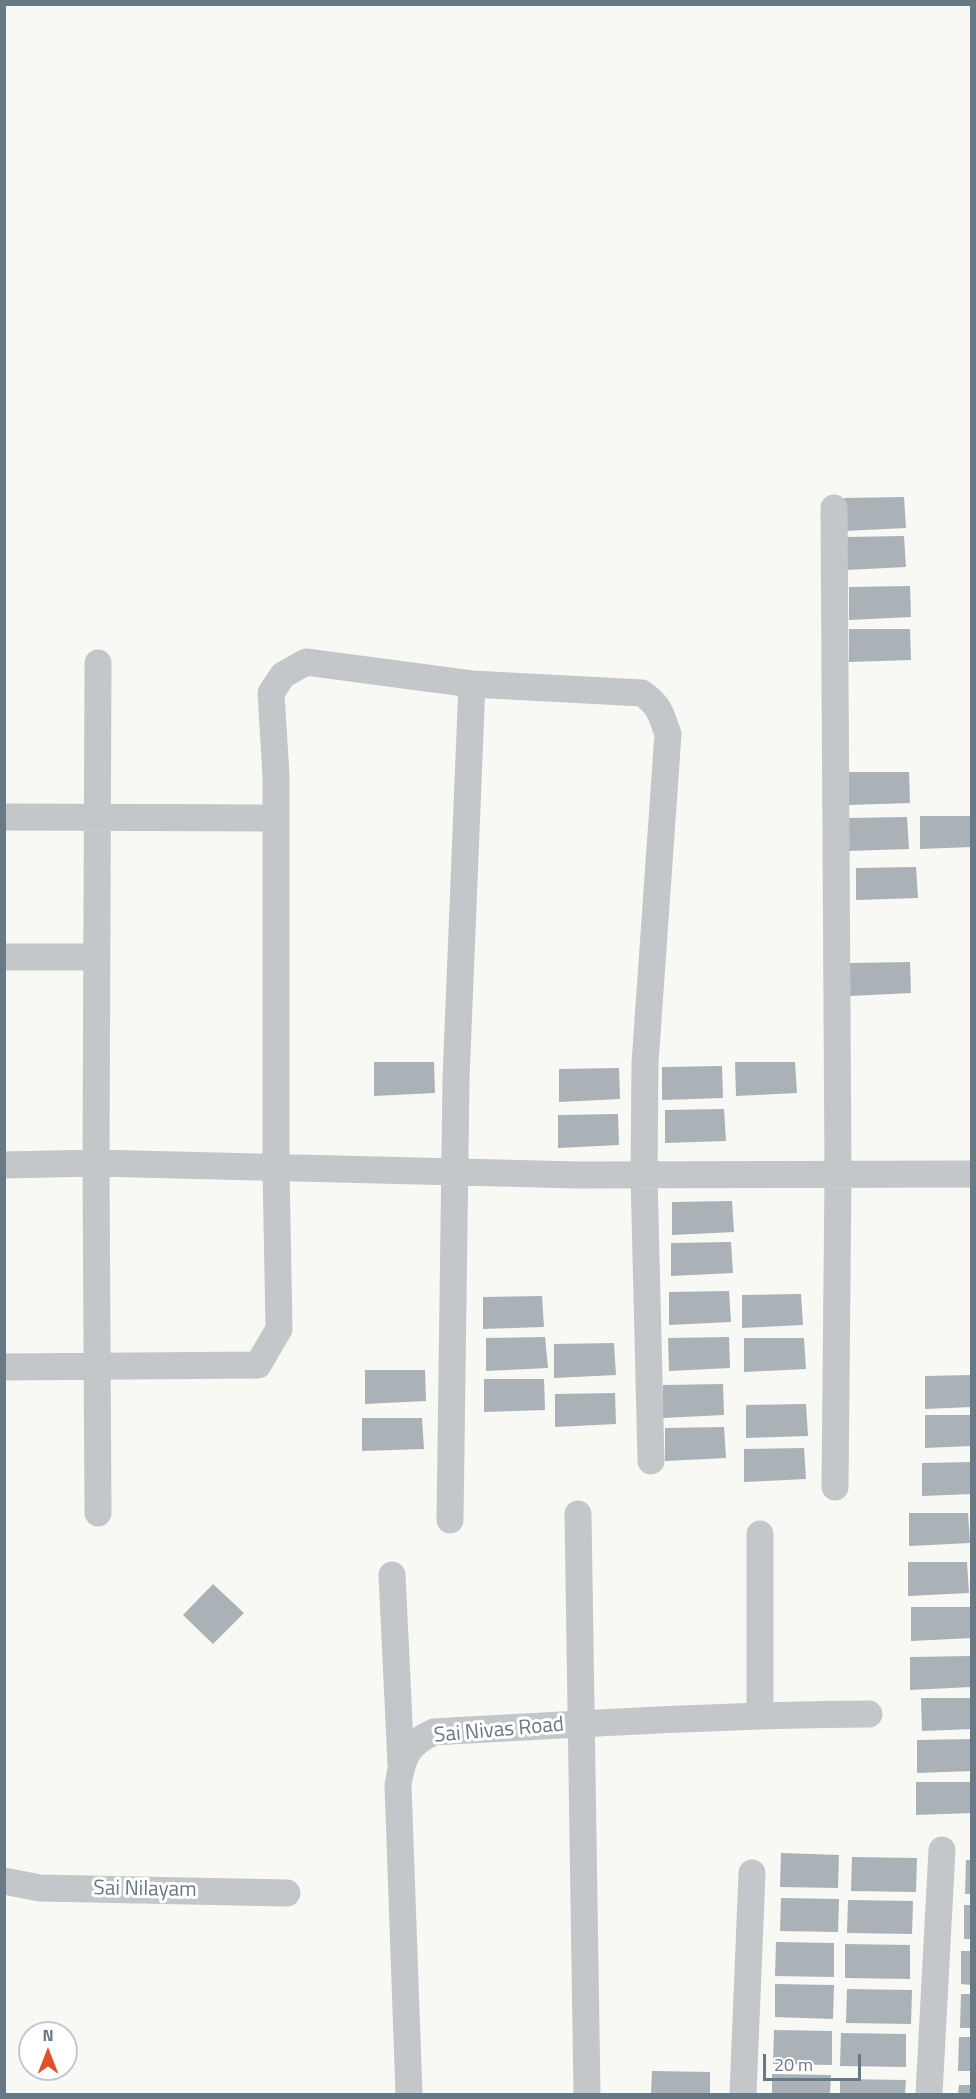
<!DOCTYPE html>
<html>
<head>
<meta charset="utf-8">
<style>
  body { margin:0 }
  #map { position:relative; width:976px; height:2099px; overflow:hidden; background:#f8f8f5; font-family:"Titillium Web",sans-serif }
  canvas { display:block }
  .frame { position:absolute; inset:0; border:6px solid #677985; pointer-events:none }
  .north { position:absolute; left:18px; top:2021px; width:60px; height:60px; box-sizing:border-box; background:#fff; border:2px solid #c2c9ce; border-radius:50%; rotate:0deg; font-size:16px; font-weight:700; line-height:24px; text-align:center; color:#677985 }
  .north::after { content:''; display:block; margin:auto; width:21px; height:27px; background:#e24f2b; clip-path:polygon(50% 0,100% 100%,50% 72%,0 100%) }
  .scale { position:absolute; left:763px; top:2054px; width:98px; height:27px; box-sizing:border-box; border:3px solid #677985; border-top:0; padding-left:8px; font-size:18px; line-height:21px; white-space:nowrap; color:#677985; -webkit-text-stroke:4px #fff; paint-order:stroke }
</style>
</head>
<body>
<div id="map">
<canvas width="976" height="2099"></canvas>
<div class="frame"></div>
<div class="north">N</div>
<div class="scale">20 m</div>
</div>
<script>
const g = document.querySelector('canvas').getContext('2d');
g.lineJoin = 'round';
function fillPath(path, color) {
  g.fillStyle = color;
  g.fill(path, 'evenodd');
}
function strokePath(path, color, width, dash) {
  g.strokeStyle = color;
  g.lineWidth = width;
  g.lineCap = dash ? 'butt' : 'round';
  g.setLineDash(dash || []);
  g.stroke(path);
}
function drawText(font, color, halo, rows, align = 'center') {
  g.font = font + ' "Titillium Web",sans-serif';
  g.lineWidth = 6;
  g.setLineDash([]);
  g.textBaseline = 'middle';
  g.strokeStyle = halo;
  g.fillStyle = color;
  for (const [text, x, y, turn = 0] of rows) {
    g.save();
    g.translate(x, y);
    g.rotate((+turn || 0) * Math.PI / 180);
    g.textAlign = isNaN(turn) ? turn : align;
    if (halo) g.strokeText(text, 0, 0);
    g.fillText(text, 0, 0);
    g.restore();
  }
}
fillPath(new Path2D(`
  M904,497L906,528L844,531V498Z
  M904,536L906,567L845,570V537Z
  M910,586L911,617L849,620V587Z
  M849,629H910L911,660L849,662Z
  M849,772H909L910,803L849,805Z
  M920,816H972V847L920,849Z
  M907,817L909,849L847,851V818Z
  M916,867L918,898L856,900V868Z
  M910,962L911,993L850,996V963Z
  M374,1062H434L435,1093L374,1096Z
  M735,1062H795L797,1093L736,1096Z
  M722,1066L723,1098L662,1100V1067Z
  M619,1068L620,1099L559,1102V1069Z
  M724,1109L726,1141L665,1143V1110Z
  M618,1114L619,1145L558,1148V1115Z
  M732,1201L734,1232L672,1235V1202Z
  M731,1242L733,1273L671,1276V1243Z
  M729,1291L731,1322L669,1325V1292Z
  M801,1294L803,1325L742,1328V1295Z
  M542,1296L544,1327L483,1329V1297Z
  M545,1337L548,1368L486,1371V1338Z
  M729,1337L730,1368L669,1371L668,1338Z
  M744,1338H804L806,1369L744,1372Z
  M614,1343L616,1375L554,1378V1344Z
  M365,1370H425L426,1401L365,1404Z
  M972,1375V1407L925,1409V1376Z
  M484,1379H544L545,1410L484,1412Z
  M723,1384L724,1415L663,1418V1385Z
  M615,1393L616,1424L555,1427V1394Z
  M806,1404L808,1436L746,1438V1405Z
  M925,1415H972V1446L925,1448Z
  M362,1418H422L424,1449L362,1451Z
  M724,1427L726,1458L665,1461V1428Z
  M804,1448L806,1479L744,1482V1449Z
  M972,1462V1494L922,1496V1463Z
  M909,1513H968L970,1543L909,1546Z
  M908,1562H967L969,1593L908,1596Z
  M213,1584L244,1613L213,1644L183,1615Z
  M911,1607H971L972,1638L911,1641Z
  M970,1656L972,1687L910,1690V1657Z
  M921,1698H972V1729L922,1731Z
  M972,1739V1771L917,1773V1740Z
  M916,1782H972V1813L916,1815Z
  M781,1853L839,1855L838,1888L780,1887Z
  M852,1857L917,1858L916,1892L851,1891Z
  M966,1860H972V1894H965Z
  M781,1898L839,1899L838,1932L780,1931Z
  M848,1900L913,1901L912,1934L847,1933Z
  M964,1905H972V1939H964Z
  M776,1942L834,1943V1977L775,1976Z
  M845,1944L910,1945V1979L845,1978Z
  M961,1951H972V1985L961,1984Z
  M775,1984L834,1985L833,2019L775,2017Z
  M847,1989L912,1990L911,2024L846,2023Z
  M961,1994H972V2028H960Z
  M774,2030L832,2031V2065L773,2064Z
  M841,2033L906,2034V2067L840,2066Z
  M959,2037H972V2071H958Z
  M652,2071L710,2072V2094H651Z
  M772,2074L831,2075L830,2094H772Z
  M840,2079L906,2080L905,2094H840Z
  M959,2085H972V2094H958Z`), '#aab2b7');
strokePath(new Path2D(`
  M834,508L838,1175L835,1487
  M98,663L96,1163L98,1513
  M4,817L276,818
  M4,957H97
  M4,1165L96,1163L579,1175L972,1174
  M4,1367L258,1365L279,1329L276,1168V776L271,693L283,675L306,662L472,684L642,693C661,707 660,713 668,734L645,1063L644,1175L651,1461
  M578,1514L587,2094
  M450,1520L456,1079L472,684
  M760,1534V1715
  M392,1575L401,1764
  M4,1881L40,1888L287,1893
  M409,2094L398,1785C402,1758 408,1743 434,1732C579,1724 724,1715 869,1714
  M743,2094L752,1873
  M929,2094L942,1850`), '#c3c7ca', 27);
drawText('21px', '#677985', '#fff', [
  ["Sai Nivas Road",499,1731,-5],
  ["Sai Nilayam",145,1890,1]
]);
</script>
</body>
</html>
